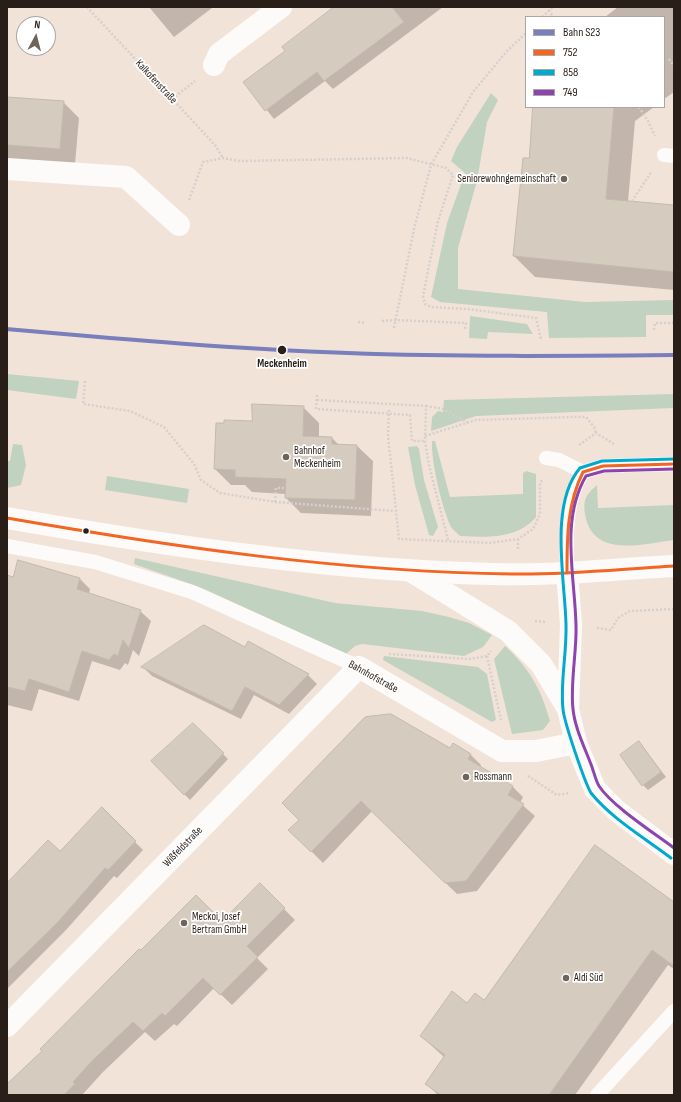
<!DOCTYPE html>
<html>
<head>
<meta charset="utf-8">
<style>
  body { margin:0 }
  #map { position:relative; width:681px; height:1102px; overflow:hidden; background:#f2e3d8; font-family:"Sofia Sans Condensed",sans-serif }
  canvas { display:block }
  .frame { position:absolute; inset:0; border:8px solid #291f18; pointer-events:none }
  .legend { position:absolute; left:525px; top:16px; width:140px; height:92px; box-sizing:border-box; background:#fff; border:1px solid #a9a5a3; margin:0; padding:5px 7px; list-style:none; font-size:12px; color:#291f18 }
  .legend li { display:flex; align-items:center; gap:8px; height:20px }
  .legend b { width:20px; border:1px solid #a9a5a3 }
  .north { position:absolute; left:16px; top:16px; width:40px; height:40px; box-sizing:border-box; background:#fff; border:1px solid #a9a5a3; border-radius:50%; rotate:7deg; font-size:11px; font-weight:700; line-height:16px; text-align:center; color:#291f18 }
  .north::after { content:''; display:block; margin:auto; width:14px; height:18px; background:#6f645b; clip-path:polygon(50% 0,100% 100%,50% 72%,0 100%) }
</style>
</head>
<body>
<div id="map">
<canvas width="681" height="1102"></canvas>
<div class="frame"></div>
<ul class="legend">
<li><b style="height:5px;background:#787fbc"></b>Bahn S23</li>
<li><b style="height:5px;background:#f26522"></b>752</li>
<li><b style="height:5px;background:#00a9ce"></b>858</li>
<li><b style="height:5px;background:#8e44ad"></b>749</li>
</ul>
<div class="north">N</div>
</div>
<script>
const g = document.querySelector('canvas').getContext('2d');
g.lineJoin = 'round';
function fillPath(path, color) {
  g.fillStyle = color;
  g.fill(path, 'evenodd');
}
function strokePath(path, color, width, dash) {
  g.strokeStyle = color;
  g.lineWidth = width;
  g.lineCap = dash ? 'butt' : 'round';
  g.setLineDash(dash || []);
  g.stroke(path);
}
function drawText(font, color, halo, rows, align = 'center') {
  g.font = font + ' "Sofia Sans Condensed",sans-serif';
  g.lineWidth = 3.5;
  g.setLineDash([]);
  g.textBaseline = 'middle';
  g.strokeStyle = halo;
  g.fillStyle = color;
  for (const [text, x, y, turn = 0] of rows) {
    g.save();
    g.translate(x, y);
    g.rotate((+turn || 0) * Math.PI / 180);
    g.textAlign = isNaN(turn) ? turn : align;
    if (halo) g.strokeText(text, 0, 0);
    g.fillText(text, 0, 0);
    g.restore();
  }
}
fillPath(new Path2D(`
  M491,93L498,100L487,122L477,181L458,248V289L585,302L674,300V315H646V337L549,338L547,312L440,302L431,297L447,223L465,173L451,161L457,147Z
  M470,316L527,324L533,334L488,332L487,339L469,338Z
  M7,374L79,381L76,399L7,390Z
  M674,394V408L476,416L431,431L432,417L438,411L443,412L444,400Z
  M432,441H435L450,497L523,494V473L526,471L536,474V517C516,540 487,537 460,536C457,533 453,530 451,527C442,508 431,462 432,441Z
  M13,444L22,445L26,465L21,485L7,488V461H10Z
  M417,446L419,449L424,480L438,527L433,536L429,535L415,485L408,447Z
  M107,476L189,489L187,503L105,490Z
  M597,485L598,508L674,505V540C643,544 592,559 585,514C583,499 586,495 597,485Z
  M135,558L335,603L422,611L449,617L469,623L492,635L483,647L464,656L362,644L355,646L346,654L202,588L134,564Z
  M505,646C530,669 541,689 550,721L543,730L512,734L494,659Z
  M384,656L478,667L487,674L496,720L492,722L383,660Z`), '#c1d2c0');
fillPath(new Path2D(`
  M149,7H211L212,8L174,37Z
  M336,7H443L333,89L325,81L274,119L244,82L287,51Z
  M618,7H674V92L664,99V17H605Z
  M7,98L63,102L79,118L75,164L7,159Z
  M534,107H654L635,121L628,202L674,207V290L535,277L514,256L530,159Z
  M303,407L319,423V437L332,438L339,445L357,446L373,461L371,516L301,513L286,498V494L252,492L245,485H231L215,469L217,424L253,422Z
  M19,562L80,579L90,589L89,594L140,611L151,621L139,656L133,650L128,665L125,663L120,670L92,661L79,701L39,689L32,711L7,705V601Z
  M248,642L308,675L317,684L289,714L254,695L241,719L152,676L143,667L246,648Z
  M193,724L228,759L190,800L152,761Z
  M639,742L666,777L648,790L643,785Z
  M450,750L470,754L481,765L480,768L513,787L523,797L520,803L535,816L477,891L457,894L372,811L323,863L290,830Z
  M102,809L143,850L117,878L114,876L66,930L7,989V884L60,852Z
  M260,885L295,920L257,958L268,969L232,1005L214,988L177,1026L174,1024L155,1041L145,1032L103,1072L83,1094L84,1095H7V1085L43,1051L141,952L222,923Z
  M674,903V969L668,965L575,1095H438L427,1084L444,1057L421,1036L468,1004L484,1001Z`), '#0003');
const building = new Path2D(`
  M334,7H392L404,22L324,81L317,72L265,111L243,82L285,51L282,47Z
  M7,97L64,101L60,149L7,145Z
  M533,107H614L606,199L674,205V272L513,256L523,158H529Z
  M252,404L304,406L303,436L332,437V444L357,445L355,500L285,498L286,479L235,477V470L214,469L216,423H224V420L252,421Z
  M18,560L80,578L77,589L141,610L129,648L123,640L118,656L114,654L109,660L82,651L69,692L29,679L25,691L7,687V575L13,577Z
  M204,625L245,647L248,641L309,674L279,705L245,687L232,711L141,667Z
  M391,714L450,748L453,743L471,754L468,759L513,786L508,795L524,804L466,881L445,883L361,801L311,852L288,830L299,820L282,803L365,717Z
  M193,723L224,753L184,795L151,761Z
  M639,741L661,772L642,786L620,755Z
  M102,807L136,841L108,870L105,868L58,922L7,972V883L48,840L60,851Z
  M595,845L674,902V966L652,950L549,1095H441L425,1084L445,1055L420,1036L452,991L467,1003L475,993L484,1000Z
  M260,883L285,908L247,946L258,957L220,995L203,978L165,1016L162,1013L143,1031L133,1022L92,1061L73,1082L75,1084L64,1095H7V1084L42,1051L40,1049L139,949L141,950L196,895L222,921Z`);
fillPath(building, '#d6cbbf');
strokePath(building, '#c3b9af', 1);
strokePath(new Path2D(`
  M87,7L215,145L223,158
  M549,10L553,17
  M542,17L553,7
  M669,59L674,66
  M172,99L195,81
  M639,107L648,121L655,136
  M189,200L203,162L223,158L239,161L407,158L446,168L453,175L438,221L423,296L425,304L431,307L468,309L536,318L541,339
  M632,201L652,171
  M382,321L395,320L466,323L465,329
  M358,322L365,323
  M394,328L414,229L431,165L473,92L507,51L526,33
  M654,330L655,323H674
  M85,381L83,404L130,411L164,427L194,464L201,480L220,493L275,502L395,511
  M317,395L316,409L410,415L412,441H425
  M317,400L426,406L425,441L429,465L448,540
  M426,406L443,409L469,423
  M389,410L388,436L399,539L490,543L518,539L533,529L540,514V483L542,480
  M425,436L476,420L574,417H586L594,427L596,433
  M579,445L596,433L614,444
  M275,502L276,488H285
  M518,539V550
  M535,621L546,622
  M597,628L611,630L618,618L630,611L674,609
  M389,654L469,659L487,656L491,651
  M487,656L501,720
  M528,776L557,795L570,793`), '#d5d0cd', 2.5, [2, 2]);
strokePath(new Path2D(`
  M664,155L674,156
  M546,458L559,460L583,472
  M7,546L95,562L192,592L359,667
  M567,572C567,536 564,504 583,472L603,466L674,464
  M597,1095L674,1011`), '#fdfbf9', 14);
strokePath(new Path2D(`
  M214,65L219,54L281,7
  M7,169L126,177L179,225
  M7,1026L359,667L502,751H536L576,743`), '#fdfbf9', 22);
strokePath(new Path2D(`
  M409,570L508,631L541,664L568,709
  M567,572L571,625L568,709L576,743L595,789L617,811L674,854`), '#fdfbf9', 22);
strokePath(new Path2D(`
  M7,518C167,546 329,570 492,574C553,576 614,569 674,566`), '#fdfbf9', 22);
strokePath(new Path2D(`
  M7,518C174,547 343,572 512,574C566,575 620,569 674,566
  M567,572C567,537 567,504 583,472L603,466L674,464`), '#f26522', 3);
strokePath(new Path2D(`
  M671,858C645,838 612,819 591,793C585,783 564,722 563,709C560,682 567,653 566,624C565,580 549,504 580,468L602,461L674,459`), '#00a9ce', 3);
strokePath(new Path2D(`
  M674,469L604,471L586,476C560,520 575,577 576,625C577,651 570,683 573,709C575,729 585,748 592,767C594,773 596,781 599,786C612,806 654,833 674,848`), '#8e44ad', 3);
strokePath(new Path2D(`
  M7,329C121,339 234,349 348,353C457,357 565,356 674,355`), '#787fbc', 4);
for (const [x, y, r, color] of [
  [564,179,4,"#6f645b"],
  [282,350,5,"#291f18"],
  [286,457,4,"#6f645b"],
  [86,531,3.5,"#291f18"],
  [466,777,4,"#6f645b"],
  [184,923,4,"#6f645b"],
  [566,978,4,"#6f645b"]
]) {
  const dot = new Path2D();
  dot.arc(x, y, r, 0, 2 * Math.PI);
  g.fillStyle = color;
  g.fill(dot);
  strokePath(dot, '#fff', 1.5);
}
drawText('11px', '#291f18', '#fff', [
  ["Kalkofenstraße",156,82,47],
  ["Bahnhofstraße",373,677,29],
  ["Wißfeldstraße",183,847,-46]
]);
drawText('11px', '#291f18', '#fff', [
  ["Seniorewohngemeinschaft",556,179,"right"],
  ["Bahnhof",294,451],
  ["Meckenheim",294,464],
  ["Rossmann",474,777],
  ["Meckoi, Josef",192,917],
  ["Bertram GmbH",192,930],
  ["Aldi Süd",574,978]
], 'left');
drawText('bold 11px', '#291f18', '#fff', [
  ["Meckenheim",282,364]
]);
</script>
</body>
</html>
